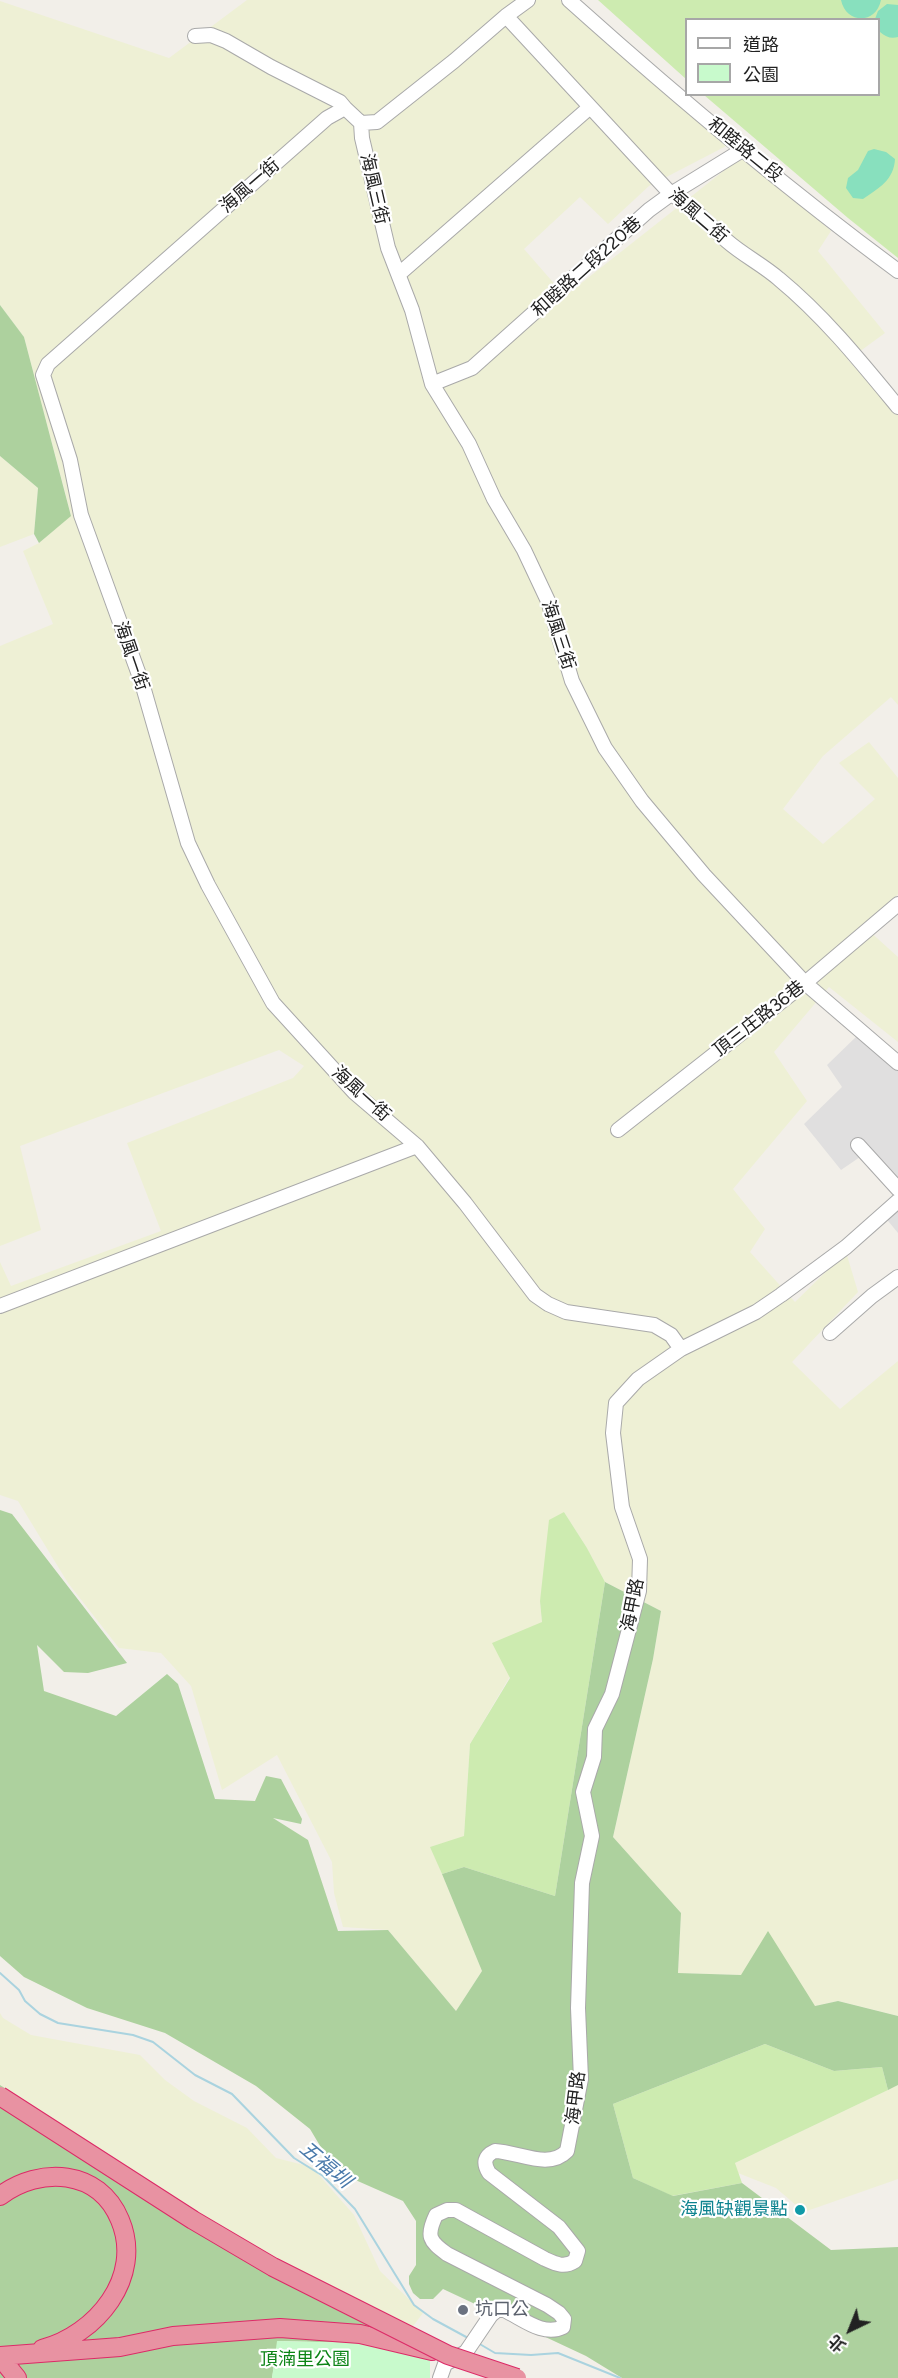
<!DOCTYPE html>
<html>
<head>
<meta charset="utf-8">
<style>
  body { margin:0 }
  #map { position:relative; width:898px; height:2378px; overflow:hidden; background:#f2efe9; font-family:Figtree,"Noto Sans TC",sans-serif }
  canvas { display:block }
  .legend { position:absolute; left:685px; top:18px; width:195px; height:78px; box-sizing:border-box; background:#fff; border:2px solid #a7a7a7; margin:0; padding:8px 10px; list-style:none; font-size:18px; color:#222 }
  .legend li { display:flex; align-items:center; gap:12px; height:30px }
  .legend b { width:30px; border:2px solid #a7a7a7 }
  .north { position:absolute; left:820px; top:2300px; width:60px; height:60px; -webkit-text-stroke:4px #fff; paint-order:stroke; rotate:223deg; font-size:16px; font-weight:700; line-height:24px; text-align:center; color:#222 }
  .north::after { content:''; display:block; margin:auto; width:21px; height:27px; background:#222; clip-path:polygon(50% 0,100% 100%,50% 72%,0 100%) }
</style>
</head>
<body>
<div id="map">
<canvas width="898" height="2378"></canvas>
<ul class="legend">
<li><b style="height:8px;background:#fff"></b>道路</li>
<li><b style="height:16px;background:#c8facc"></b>公園</li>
</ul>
<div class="north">北</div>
</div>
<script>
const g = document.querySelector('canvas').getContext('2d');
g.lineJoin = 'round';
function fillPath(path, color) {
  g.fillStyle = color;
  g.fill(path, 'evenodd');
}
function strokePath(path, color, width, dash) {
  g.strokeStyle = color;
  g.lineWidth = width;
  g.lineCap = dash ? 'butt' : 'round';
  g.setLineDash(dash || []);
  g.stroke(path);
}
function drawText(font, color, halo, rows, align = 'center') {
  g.font = font + ' Figtree,"Noto Sans TC",sans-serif';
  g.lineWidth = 4.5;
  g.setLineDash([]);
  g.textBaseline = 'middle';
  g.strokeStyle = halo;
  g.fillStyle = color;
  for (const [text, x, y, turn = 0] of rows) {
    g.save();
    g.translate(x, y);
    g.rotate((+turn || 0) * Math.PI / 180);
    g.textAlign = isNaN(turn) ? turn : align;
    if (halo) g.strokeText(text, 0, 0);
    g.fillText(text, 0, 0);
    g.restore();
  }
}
fillPath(new Path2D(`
  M859,1034L898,1068V1233L879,1210L895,1192L863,1155L841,1170L804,1124L842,1087L827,1065Z`), '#e0dfdf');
fillPath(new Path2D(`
  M247,0H560L617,52L732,143L649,186L608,224L580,197L524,249L565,296L745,154L831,231L818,251L885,333L848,360L898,412V705L891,697L823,756L783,809L823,844L875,799L839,763L869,742L898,778V894L867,929L898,957V1042L829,987L774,1052L807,1101L733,1189L765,1229L750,1252L795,1302L846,1252L858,1292L792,1362L840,1409L898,1361V2016L838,2001L815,2006L741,1975L678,1973L681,1913L613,1837L653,1659L661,1611L605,1582L587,1548L564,1512L540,1601L542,1622L470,1744L464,1837L431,1847L482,1971L456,2011L388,1930L343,1927L334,1893L332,1862L277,1755L222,1790L191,1686L161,1653L119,1648L68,1583L18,1501L0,1495V1262L11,1286L161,1231L127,1143L293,1078L304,1066L279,1050L20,1146L41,1230L0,1246V646L53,624L23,551L39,543L71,515L24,337L0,305V1L169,58Z
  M0,456L38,488L34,534L0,547Z
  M0,2013L3,2018L31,2035L140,2055L165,2080L194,2101L247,2128L276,2158L312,2167L354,2215L380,2271L423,2313L410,2330L296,2275L0,2085Z
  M898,2085V2179L804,2212L776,2188L738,2173L735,2163Z`), '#eef0d5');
fillPath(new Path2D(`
  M598,0H898V258L848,218L704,95L878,94V20H686V79Z
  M564,1512L587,1548L605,1582L555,1896L464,1867L442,1874L430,1847L464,1836L470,1744L510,1678L492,1643L542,1622L540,1601L549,1520Z
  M765,2044L834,2071L882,2067L888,2090L735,2163L742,2183L672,2196L633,2178L613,2104Z`), '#cdebb0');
fillPath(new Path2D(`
  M0,305L24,337L71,516L39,543L34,534L38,488L0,456Z
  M0,1510L12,1514L127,1663L88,1673L64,1672L37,1645L44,1691L116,1716L167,1674L178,1684L215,1799L255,1801L266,1776L281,1779L302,1819L301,1824L273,1818L308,1840L338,1931L388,1930L456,2011L482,1971L442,1874L464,1867L555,1896L605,1582L661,1611L653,1659L613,1837L681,1913L678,1973L741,1975L768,1931L815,2006L838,2001L898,2016V2085L888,2090L882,2067L834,2071L765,2044L613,2104L633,2178L673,2196L742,2183L831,2250L898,2247V2378H622L586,2356L443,2289L433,2299H420L413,2293L409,2284V2276L416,2265V2221L403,2201L335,2171L310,2129L256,2086L165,2033L87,2008L24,1977L0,1956Z
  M0,2085L296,2275L410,2330L396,2352L357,2343L278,2341L272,2378H0Z`), '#add19e');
fillPath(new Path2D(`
  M277,2341L357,2343L430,2357V2378H272Z`), '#c8facc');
fillPath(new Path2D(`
  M841,0H881C876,25 846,24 841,0Z
  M887,4L898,5V37C891,39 886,37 880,32L878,20L875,19L878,11Z
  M874,149L886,152L895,159C894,180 879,188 863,199L853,198L846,188L848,178L858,170L868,151Z`), '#88e0be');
strokePath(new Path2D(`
  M0,1973L19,1990L25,2001L40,2014L58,2023L133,2035L153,2042L195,2075L232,2094L294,2158L323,2176L355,2209L414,2305L433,2319L468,2338
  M478,2343L495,2353L531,2355L558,2353L620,2378`), '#aad3df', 2);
const minor = new Path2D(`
  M528,0L506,16L454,61L377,122L361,123L345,108L327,118L48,364L43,375L70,460L81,515L142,683L188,843L208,885L273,1003L355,1093L417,1146L465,1203L535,1295L548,1304L566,1312L654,1325L671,1335L681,1349
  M569,0C675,95 784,187 898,271
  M506,16L671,194C693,206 708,224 727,241C743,255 763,265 779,279C824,316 861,362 898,407
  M195,36L211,35L226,41L271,67L340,102L345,108
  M361,123L362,138L388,248L412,310L432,384L469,444L494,499L524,550L548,601L572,681L605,748L642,801L704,875L805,983L898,1063
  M399,274L589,108
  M432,384L472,368L649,210L671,194L744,149
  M618,1130L805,983L898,904
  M858,1145L898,1189
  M0,1306L417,1146
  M830,1333L872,1296L898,1277
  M440,2378L445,2364L466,2352L491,2315L497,2310H504C522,2318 543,2337 563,2327L564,2319L559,2313L547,2305L447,2254C429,2241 426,2236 436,2215L447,2210H456L545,2259C556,2264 564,2268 575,2261L578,2251L559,2227L489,2173C483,2163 484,2156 495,2151C519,2152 549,2170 567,2151L581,2079L578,2008L582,1883L592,1836L583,1792L594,1757L595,1729L612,1694L639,1591L640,1559L622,1507L613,1433L616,1403L638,1379L681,1349L756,1312L781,1295L846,1247L898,1201`);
const highway = new Path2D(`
  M0,2196C40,2166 99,2169 120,2220C144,2277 96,2335 42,2349
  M0,2356L120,2347L173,2336L280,2328L360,2334L432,2351
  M0,2357L17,2378`);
strokePath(minor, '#a9a9a9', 16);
strokePath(highway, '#dc2a67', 20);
strokePath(minor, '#fff', 14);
strokePath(highway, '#e892a2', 18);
const highwayBridge = new Path2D(`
  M0,2096L193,2220L273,2267L448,2355L517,2378`);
strokePath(highwayBridge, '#dc2a67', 20, []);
strokePath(highwayBridge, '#e892a2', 18);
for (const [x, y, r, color] of [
  [800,2210,6,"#0f9aa8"],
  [463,2310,6,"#6b7280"]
]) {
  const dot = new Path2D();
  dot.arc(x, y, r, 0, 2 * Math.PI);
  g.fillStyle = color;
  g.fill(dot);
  strokePath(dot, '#fff', 2);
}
drawText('18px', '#222', '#fff', [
  ["和睦路二段",745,150,39],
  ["海風一街",250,186,-41],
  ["海風三街",374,189,77],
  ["海風二街",698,216,41],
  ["和睦路二段220巷",587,267,-42],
  ["海風三街",558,635,72],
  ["海風一街",131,656,71],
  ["頂三庄路36巷",759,1019,-38],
  ["海風一街",361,1094,42],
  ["海甲路",633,1605,-79],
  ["海甲路",576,2098,-83]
]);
drawText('18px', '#0d838f', '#fff', [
  ["海風缺觀景點",788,2210]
], 'right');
drawText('18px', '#5b616d', '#fff', [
  ["坑口公",475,2310]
], 'left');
drawText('18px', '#0c8416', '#fff', [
  ["頂湳里公園",305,2360]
]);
drawText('italic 20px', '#4a7aab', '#fff', [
  ["五福圳",325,2165,40]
]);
</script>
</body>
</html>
